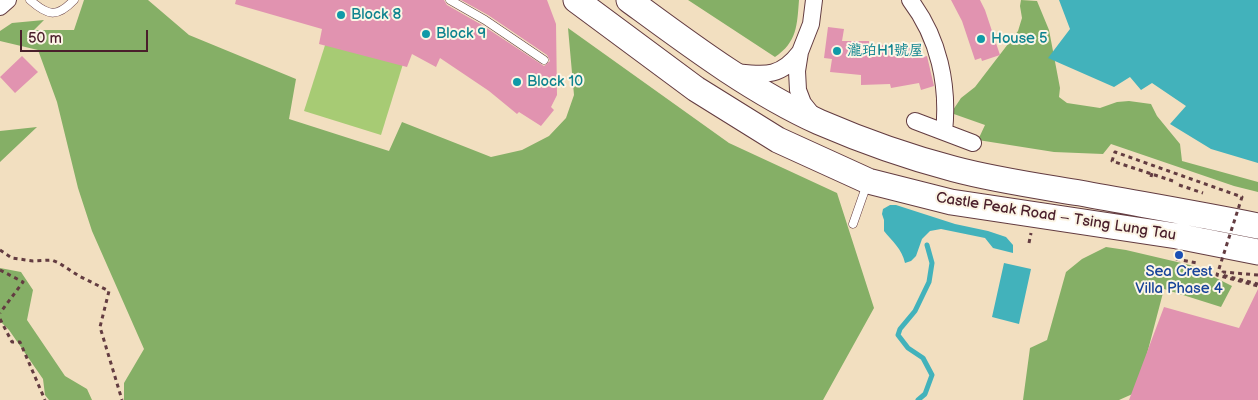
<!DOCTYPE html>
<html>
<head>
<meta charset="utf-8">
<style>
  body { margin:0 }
  #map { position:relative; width:1258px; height:400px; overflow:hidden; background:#f2dfc0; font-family:"Balsamiq Sans",sans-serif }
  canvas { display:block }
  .scale { position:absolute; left:20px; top:30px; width:128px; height:22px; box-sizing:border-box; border:2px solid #4a1f2b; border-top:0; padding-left:6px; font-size:15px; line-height:18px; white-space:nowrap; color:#4a1f2b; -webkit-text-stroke:4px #fcf5e5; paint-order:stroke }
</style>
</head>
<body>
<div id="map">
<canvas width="1258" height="400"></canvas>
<div class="scale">50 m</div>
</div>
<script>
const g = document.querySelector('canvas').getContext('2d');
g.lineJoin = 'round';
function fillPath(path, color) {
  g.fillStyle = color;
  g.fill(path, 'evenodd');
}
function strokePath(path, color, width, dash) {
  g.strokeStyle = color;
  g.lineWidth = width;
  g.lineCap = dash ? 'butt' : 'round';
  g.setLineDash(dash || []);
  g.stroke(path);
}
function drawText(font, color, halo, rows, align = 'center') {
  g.font = font + ' "Balsamiq Sans","LXGW WenKai TC",sans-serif';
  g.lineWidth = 4;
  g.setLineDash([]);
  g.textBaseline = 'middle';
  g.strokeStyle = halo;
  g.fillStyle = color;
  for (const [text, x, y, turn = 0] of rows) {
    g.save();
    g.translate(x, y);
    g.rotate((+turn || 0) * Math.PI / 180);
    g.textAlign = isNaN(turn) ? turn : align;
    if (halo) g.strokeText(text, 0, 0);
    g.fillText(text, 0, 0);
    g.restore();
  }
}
fillPath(new Path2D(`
  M327,39L403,64L381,135L304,111Z`), '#a7cb74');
fillPath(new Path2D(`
  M84,0H148L189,35L296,79L289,119L389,151L402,122L491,157L522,150L549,136L566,118L574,95L568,28L729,143L837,193L874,308L823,400H124V383L144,349L92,231L78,188L57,102L38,50L0,41V31L12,23L44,20L34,30H74Z
  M688,0H799C797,26 797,42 775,57Z
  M1021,0L1037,1L1049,30L1060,88L1059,97L1067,103L1100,108L1117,102L1129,101L1151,104L1157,116L1180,144L1182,161L1258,182V192L1234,186L1111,144L1103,154L1054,152L978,140L985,125L951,113L961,98L975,87L1018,31L1022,18L1020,6Z
  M37,127L0,162V131Z
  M1106,247L1126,250L1190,265L1232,286L1221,307L1164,289L1137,392L1119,400H1023L1030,348L1047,340L1066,272L1082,259Z
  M0,268L21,272L33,290L27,320L65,376L87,389L92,400H49L45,395L43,379L9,330L0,321Z`), '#85af66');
fillPath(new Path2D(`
  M1059,0H1258V163L1211,149L1170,124L1186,106L1152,83L1141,90L1130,77L1114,87L1048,58L1070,29Z
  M890,205H896L955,224L988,231L1006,237L1013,245V253L993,248L985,238L941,229L930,231L922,239L916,256L911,261L905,263C902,249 892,241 884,231V220L882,214L883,209Z
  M1004,263L1031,269L1019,324L992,317Z`), '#42b2bb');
strokePath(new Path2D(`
  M918,400L925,394L932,375L923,358L908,348L898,335L900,329L915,311L929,282L932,263L927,245`), '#42b2bb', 5);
fillPath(new Path2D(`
  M236,0H444L447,5L482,25L544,66L550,61L547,55L488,15L461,0H547L556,24L557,95L551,107L554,110L541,126L519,112L517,114L489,91L440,58L436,67L412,54L407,67L319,44L322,29L235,4Z
  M951,0H980L985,10L1000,55L982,61L981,58L975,60L962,21Z
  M828,27L844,29L842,41H869V47L892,44L893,53L916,46L920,58L927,56L934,86L921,90L919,83L891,88L890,84L861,85V75L830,72L832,59L824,58Z
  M22,56L38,72L15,93L0,77Z
  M1258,289V400H1129L1164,307L1239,328Z`), '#e193b0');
const lane = new Path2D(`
  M30,0C48,16 57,18 74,0
  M450,0L485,20L544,60
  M853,224L867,184`);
const street = new Path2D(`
  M814,0L811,24L800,52L797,71L798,90L803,103L815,118
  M910,0C939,38 949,85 944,132
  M0,7L8,0
  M735,72C765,75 780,78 800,52
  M915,121L973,143`);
const primary = new Path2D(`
  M576,0L696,89L778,140L868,181L951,202L1177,236L1258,252
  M629,0C689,44 751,91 819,122C863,141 908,157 954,169C995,180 1038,186 1080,193C1139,204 1199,214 1258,226`);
strokePath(lane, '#633c41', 9);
strokePath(street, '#633c41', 18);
strokePath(primary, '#633c41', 27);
strokePath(new Path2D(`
  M1151,177L1152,173
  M1179,185L1203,193
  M1029,243L1031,233
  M0,250L12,258L33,261L52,260L59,263L79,276L109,291L100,327L122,400
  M1176,259L1197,263
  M0,270L23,282L0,313
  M1258,275L1223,272L1222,275L1258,284
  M0,319L12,342H20L45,400`), '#633c41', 3, [4, 4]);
strokePath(lane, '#fff', 8);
strokePath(street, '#fff', 16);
strokePath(primary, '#fff', 25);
strokePath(new Path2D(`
  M1173,181L1112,161L1115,152L1242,197L1217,275L1258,286`), '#633c41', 3, [4, 4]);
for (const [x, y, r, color] of [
  [341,15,5,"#0f9aa8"],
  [426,34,5,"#0f9aa8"],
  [981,39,5,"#0f9aa8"],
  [837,51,5,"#0f9aa8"],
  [517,82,5,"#0f9aa8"],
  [1179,255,5,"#1a4fb4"]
]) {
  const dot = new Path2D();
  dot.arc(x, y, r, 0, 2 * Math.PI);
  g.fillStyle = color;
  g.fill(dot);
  strokePath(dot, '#fcf5e5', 2);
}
drawText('15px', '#0d838f', '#fcf5e5', [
  ["Block 8",351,15],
  ["Block 9",436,34],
  ["House 5",991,39],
  ["瀧珀H1號屋",847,51],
  ["Block 10",527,82]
], 'left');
drawText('15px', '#4a1f2b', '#fcf5e5', [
  ["Castle Peak Road – Tsing Lung Tau",1056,217,9]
]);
drawText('15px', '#164399', '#fcf5e5', [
  ["Sea Crest",1179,272],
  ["Villa Phase 4",1179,289]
]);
</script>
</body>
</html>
